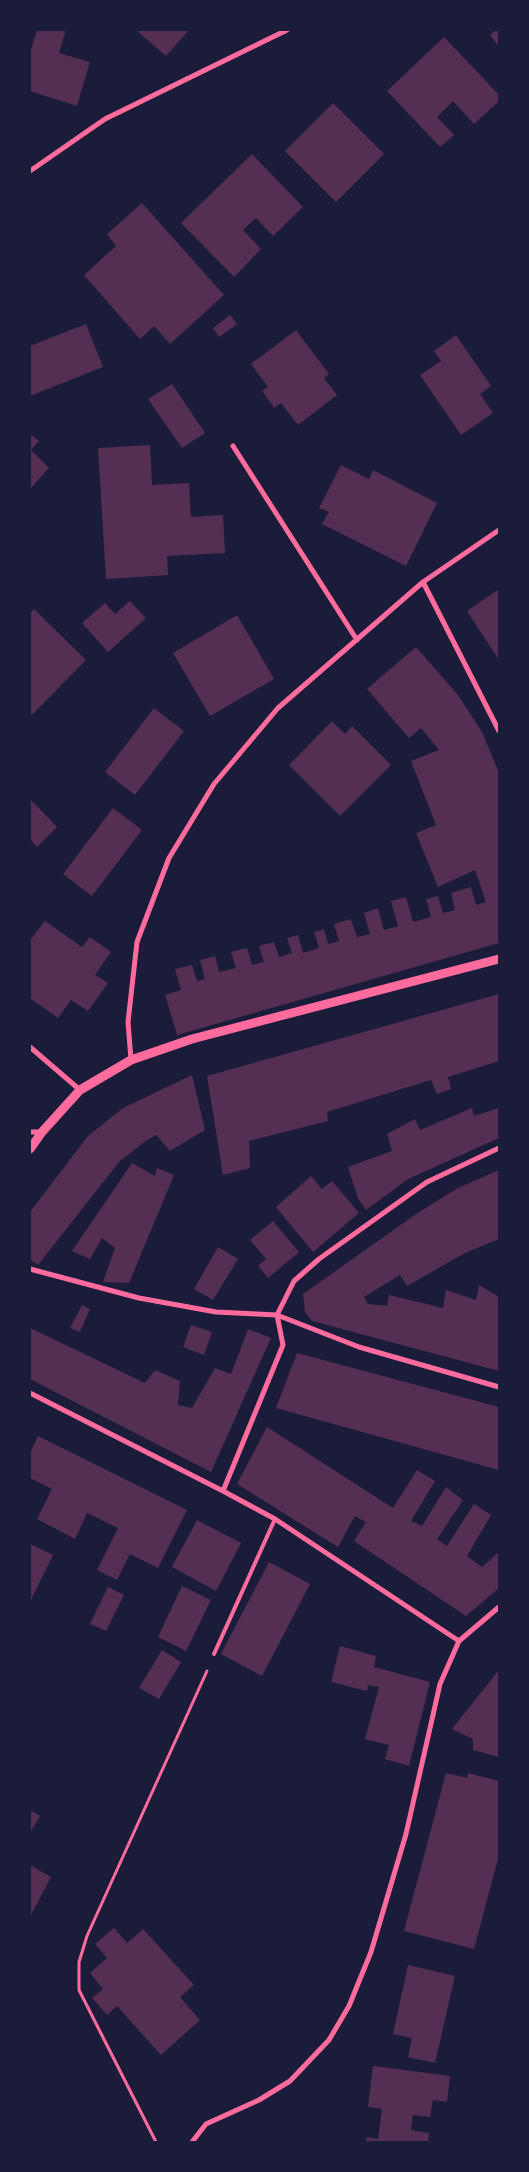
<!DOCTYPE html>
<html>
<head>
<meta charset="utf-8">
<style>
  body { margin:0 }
  #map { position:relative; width:529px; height:2172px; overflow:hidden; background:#1b1b3a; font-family:Georgia,serif }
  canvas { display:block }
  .frame { position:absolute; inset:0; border:31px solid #1b1b3a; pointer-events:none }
</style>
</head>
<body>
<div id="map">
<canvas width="529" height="2172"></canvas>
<div class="frame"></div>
</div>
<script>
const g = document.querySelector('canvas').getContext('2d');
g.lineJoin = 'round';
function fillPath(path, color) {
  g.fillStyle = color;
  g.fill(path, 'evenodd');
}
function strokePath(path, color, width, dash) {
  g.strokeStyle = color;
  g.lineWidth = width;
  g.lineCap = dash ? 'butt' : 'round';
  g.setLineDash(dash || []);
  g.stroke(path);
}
fillPath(new Path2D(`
  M37,30H66L59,53L90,62L77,106L30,91V53Z
  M136,30H189L166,56Z
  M496,30H499V47L490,35Z
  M444,37L499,95V101L474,124L453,101L437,117L454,135L440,147L387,91Z
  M333,103L384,154L336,202L285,151Z
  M252,154L303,207L273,236L256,218L243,230L261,249L234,277L181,223Z
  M142,203L224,295L170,344L154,326L140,339L84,275L116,246L107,234Z
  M230,315L237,324L219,337L213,328Z
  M86,324L103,367L30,396V346Z
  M296,330L329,374L324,378L337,395L298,425L281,403L274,408L262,391L268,387L251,364Z
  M456,335L491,386L480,394L493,413L461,435L420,375L441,361L434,351Z
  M172,384L205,433L182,448L148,399Z
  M30,434L39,441L31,450L49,468L30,489Z
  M150,445L152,485L189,483L191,517L223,515L225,553L167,556L168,575L106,579L98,448Z
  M341,465L369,479L373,470L437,503L406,566L322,524L329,512L319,508Z
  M499,589V660L467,611Z
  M130,601L146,618L108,652L82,623L105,603L115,614Z
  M34,609L86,660L30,717V613Z
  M237,615L274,679L210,716L173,653Z
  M416,647L458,695L482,732L499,773V943L177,1035L165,995L181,990L175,969L192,965L197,981L205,979L200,960L215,956L219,972L236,968L231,952L247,948L252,965L264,962L259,946L274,942L279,957L292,953L287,938L298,935L303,953L319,948L314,932L324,929L328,944L339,941L334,924L351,919L357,937L370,934L364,913L378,908L384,930L398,926L391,901L406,897L413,922L431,917L426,899L438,896L443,913L455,910L451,893L471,887L476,905L486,902L475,870L438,887L416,833L436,825L411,761L439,750L421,728L409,738L367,689Z
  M154,708L184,731L135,795L105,772Z
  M332,721L345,734L352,726L391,765L340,816L289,765Z
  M30,799L57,827L37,847L30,839Z
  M113,808L142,830L92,896L63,874Z
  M45,921L82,947L90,937L111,952L95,975L108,983L88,1011L71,1000L58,1018L30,998V938L31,939Z
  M499,994V1061L448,1077L451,1089L437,1094L431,1080L327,1112L328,1121L249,1141L250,1168L223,1175L207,1076Z
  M192,1075L205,1130L170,1151L156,1135L147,1140L119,1162L38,1265L30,1259V1212L88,1136L123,1108Z
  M472,1108L474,1116L499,1108V1138L408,1179L366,1210L358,1198L348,1167L392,1151L387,1134L415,1119L420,1130Z
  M132,1163L155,1176L157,1168L174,1175L129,1283L103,1282L115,1248L102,1238L90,1259L72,1251Z
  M499,1170V1239L465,1253L407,1286L400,1275L364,1297L368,1304L387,1306L389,1295L443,1308L446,1290L476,1300L479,1285L499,1297V1371L312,1321L305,1312L303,1294L419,1212L458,1188Z
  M311,1176L322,1189L332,1181L359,1213L313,1252L276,1207Z
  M273,1221L299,1252L268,1278L258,1266L266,1259L250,1240Z
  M218,1247L238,1259L213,1300L194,1289Z
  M82,1305L90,1309L80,1332L70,1328Z
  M191,1325L212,1332L204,1355L183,1347Z
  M30,1328L145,1383L155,1370L180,1381L178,1405L192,1408L215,1368L231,1374L248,1329L271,1338L211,1472L30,1379Z
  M297,1353L499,1407V1470L276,1408Z
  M267,1427L393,1508L417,1470L435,1481L411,1521L422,1526L446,1487L463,1500L437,1539L447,1546L474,1504L491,1515L467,1556L482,1567L499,1552V1588L466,1616L354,1541L366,1522L355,1516L338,1547L237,1484Z
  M38,1436L187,1510L158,1568L130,1554L117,1580L97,1570L118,1528L87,1513L75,1539L37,1519L52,1489L30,1478V1453Z
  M197,1520L241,1543L216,1591L172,1567Z
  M30,1544L53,1555L30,1602Z
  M269,1562L310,1584L262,1676L221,1654Z
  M182,1586L211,1600L186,1651L158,1637Z
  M108,1587L124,1595L106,1631L90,1624Z
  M340,1646L376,1656L374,1667L430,1682L409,1766L385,1759L389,1745L365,1739L379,1687L368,1685L367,1691L331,1682Z
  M162,1650L181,1662L159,1699L139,1688Z
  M499,1670V1757L473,1750V1739L452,1729Z
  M446,1773L467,1778L468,1773L499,1781V1855L474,1949L404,1931Z
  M30,1810L40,1816L30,1833Z
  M30,1865L51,1877L30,1917Z
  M114,1928L127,1943L143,1929L194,1985L180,1997L200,2020L161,2055L117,2006L107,2015L92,1998L103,1989L90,1973L107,1958L95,1944Z
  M408,1965L455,1976L435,2063L408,2057L412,2038L393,2034Z
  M373,2066L450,2076L447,2102L433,2100L430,2117L413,2115L411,2130L429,2133L428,2142H366L367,2137L378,2139L382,2109L368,2107Z`), '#542f53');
strokePath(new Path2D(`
  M156,2142L79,1990V1962L87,1936L207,1671`), '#ff6b9d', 3);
strokePath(new Path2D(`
  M214,1654L275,1519`), '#ff6b9d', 4);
strokePath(new Path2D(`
  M30,171L105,119L287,30
  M233,446L357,640
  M423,582L499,731
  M30,1047L80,1090
  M131,1060L128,1022L137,942L169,858L214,784L278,708L423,582L499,530
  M30,1132H42
  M30,1269L139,1298L216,1312L277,1315L359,1347L499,1387
  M30,1393L223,1491L275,1519L459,1641
  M223,1491L283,1345L277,1315L294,1281L319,1259L427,1182L499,1148
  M192,2142L206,2124L259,2100L290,2081L329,2040L349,2006L371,1952L406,1834L440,1684L459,1641L499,1607`), '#ff6b9d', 5);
strokePath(new Path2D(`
  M30,1149L42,1132L80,1090L131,1060L192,1039L499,959`), '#ff6b9d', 9);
</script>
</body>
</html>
